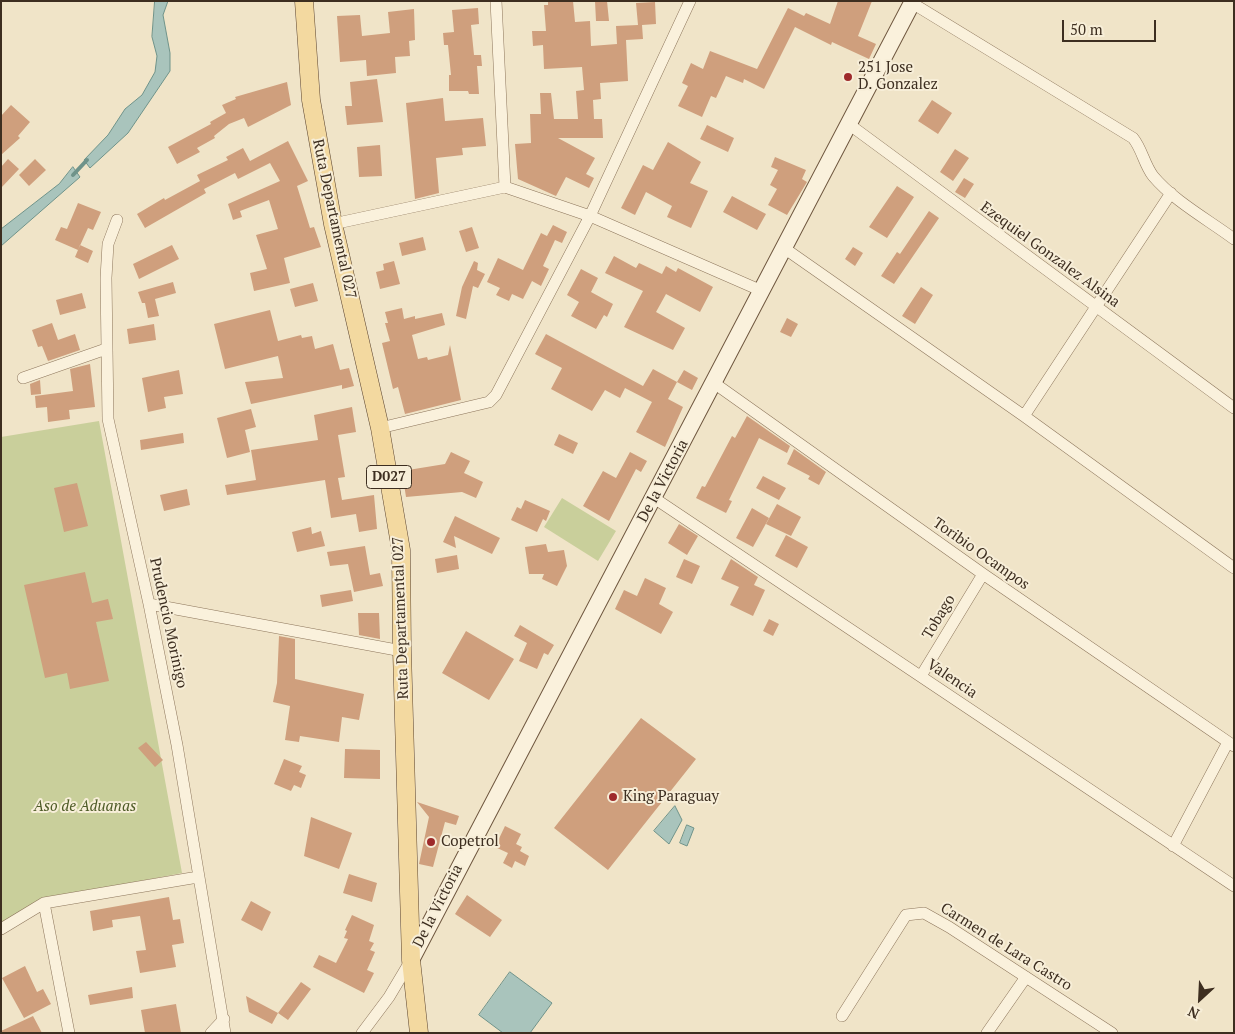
<!DOCTYPE html>
<html>
<head>
<meta charset="utf-8">
<style>
	body { margin:0 }
	#map { position:relative; width:1235px; height:1034px; overflow:hidden; background:#f0e4c8; font-family:"PT Serif",serif }
	canvas { display:block }
	.frame { position:absolute; inset:0; border:2px solid #3d2e20; pointer-events:none }
	.north { position:absolute; left:1175px; top:974px; width:50px; height:50px; -webkit-text-stroke:4px #f7eed8; paint-order:stroke; rotate:205deg; font-size:14px; font-weight:700; line-height:20px; text-align:center; color:#3d2e20 }
	.north::after { content:''; display:block; margin:auto; width:18px; height:22px; background:#3d2e20; clip-path:polygon(50% 0,100% 100%,50% 72%,0 100%) }
	.scale { position:absolute; left:1062px; top:20px; width:94px; height:22px; box-sizing:border-box; border:2px solid #3d2e20; border-top:0; padding-left:6px; font-size:15px; line-height:18px; white-space:nowrap; color:#3d2e20; -webkit-text-stroke:4px #f7eed8; paint-order:stroke }
</style>
</head>
<body>
<div id="map">
<canvas width="1235" height="1034"></canvas>
<div class="frame"></div>
<div class="north">N</div>
<div class="scale">50 m</div>
</div>
<script>
const ctx = document.querySelector('canvas').getContext('2d');
ctx.lineJoin = 'round';
function fill(path, color) { ctx.fillStyle = color; ctx.fill(path, 'evenodd'); }
function strokePath(path, color, width, dash) { ctx.strokeStyle = color; ctx.lineWidth = width; ctx.lineCap = dash ? 'butt' : 'round'; ctx.setLineDash(dash || []); ctx.stroke(path); }
function drawText(font, color, halo, rows, align = 'center') {
  ctx.font = font + ' "PT Serif",serif'; ctx.lineWidth = 4; ctx.setLineDash([]); ctx.textBaseline = 'middle'; ctx.strokeStyle = halo; ctx.fillStyle = color; for (const [text, x, y, turn = 0] of rows) {
    ctx.save(); ctx.translate(x, y); ctx.rotate((+turn || 0) * Math.PI / 180); ctx.textAlign = isNaN(turn) ? turn : align; if (halo) ctx.strokeText(text, 0, 0); ctx.fillText(text, 0, 0); ctx.restore();
  }
}
fill(new Path2D(`
	M99,421L182,873L37,901L1,923V437Z
	M562,498L616,531L598,561L544,527Z`), '#c9cf9b');
const water = new Path2D(`
	M155,1H168L163,15L170,53V71L128,133L90,168L84,160L108,135L125,109L142,95L155,72L157,56L152,37Z
	M73,167L80,177L1,246V229L59,184Z
	M675,806L682,820L669,844L654,831Z
	M687,825L694,828L687,846L680,843Z
	M510,972L552,1003L530,1033H503L479,1015Z`);
fill(water, '#a9c4bc');
strokePath(water, '#6f938a', 1);
strokePath(new Path2D(`
	M73,175L87,160`), '#6f938a', 4);
fill(new Path2D(`
	M548,1H573L575,22L590,21L591,46L617,44L616,26L638,25L636,3L655,2L656,24L642,25L643,39L626,40L628,81L600,83L601,99L593,100L594,119H602L603,138H558L595,158L586,174L594,178L589,188L566,177L556,196L518,179L515,144L531,143L530,114H541L540,93H551L554,119H578L576,91L584,90L582,67L544,69L543,45L533,46L532,31H546L544,5H548Z
	M595,1H607L609,21H596Z
	M838,1H872L858,36L876,44L869,59L832,42L831,45L795,27L764,89L744,79L743,83L726,76L716,98L711,96L702,117L678,106L688,86L682,83L691,63L703,69L710,51L757,69L788,8L804,16L806,13L830,24Z
	M478,8L479,24L471,25L474,55H481L482,66H477L479,94H469L468,91H449V75H451L448,45H444L443,33L454,32L452,10Z
	M414,9L415,40L409,41L410,56L395,57L396,73L367,76L366,60L340,62L337,16L360,15L362,36L390,33L388,12Z
	M377,79L383,122L347,125L345,106H352L350,82Z
	M287,82L291,105L248,127L244,118L229,124L214,136L215,138L197,148L200,152L177,164L168,147L211,124L210,122L226,113L222,105L236,99L235,97Z
	M443,98L445,121L483,118L486,146L462,148L463,155L436,158L439,193L415,199L406,103Z
	M932,100L952,113L938,134L918,121Z
	M11,105L30,122L18,136L20,138L1,155V116Z
	M707,125L734,138L728,152L700,139Z
	M288,141L308,181L297,186L310,228L314,227L321,247L284,258L290,283L254,291L250,273L267,269L256,235L278,229L269,200L240,211L242,217L233,220L228,204L280,181L270,163L238,179L235,173L204,189L197,175L228,160L226,157L243,148L250,161Z
	M668,142L701,162L690,183L708,191L691,228L667,217L672,206L646,192L635,215L621,208L643,165L653,170Z
	M380,145L382,176L359,177L357,147Z
	M955,149L969,158L953,181L940,172Z
	M775,157L806,170L802,179L807,182L787,215L768,205L777,189L770,185L778,170L771,167Z
	M8,159L19,169L1,188V167Z
	M35,159L46,170L29,186L19,175Z
	M964,178L974,184L965,198L955,192Z
	M200,181L206,193L145,228L137,214L164,198L165,200Z
	M897,186L914,197L887,238L869,227Z
	M732,196L766,214L757,230L723,212Z
	M78,203L101,212L93,230L88,228L78,250L80,245L93,251L88,263L75,257L78,250L55,240L61,227L67,229Z
	M929,211L939,218L894,284L881,276L897,252L900,254Z
	M553,225L567,232L562,243L555,240L543,266L549,269L541,286L532,281L523,299L512,294L509,301L496,295L500,288L487,282L498,258L523,270L541,233L547,236Z
	M472,227L479,248L466,252L459,231Z
	M423,237L426,250L402,256L399,243Z
	M172,245L179,259L139,279L133,264Z
	M853,247L863,253L855,266L845,259Z
	M614,256L636,268L639,263L662,274L666,266L676,272L678,268L713,287L700,312L666,294L656,312L685,328L673,350L624,327L643,291L605,273Z
	M394,261L400,284L380,289L376,272L384,270L383,264Z
	M474,261L478,263L477,270L485,274L478,288L473,286L466,319L456,316L462,287Z
	M581,269L598,278L591,292L613,304L607,317L604,315L596,329L571,316L579,302L567,295Z
	M173,282L176,293L155,299L159,316L148,318L145,303H142L138,292Z
	M313,283L318,301L295,307L290,289Z
	M921,287L933,295L915,324L902,316Z
	M82,293L86,308L60,315L56,300Z
	M402,308L404,319L415,316V319L442,313L445,325L412,335L418,359L427,357L428,360L448,355L450,345L461,400L405,414L398,387L393,389L382,343L390,341L385,323H388L385,312Z
	M270,310L278,341L301,335L302,338L312,336L315,349L333,344L340,370L349,368L354,386L342,389V385L251,404L245,382L283,378L278,356L225,369L214,324Z
	M787,318L798,324L791,337L780,332Z
	M52,323L58,340L75,334L80,350L48,361L42,346L38,347L32,330Z
	M154,324L156,340L129,344L127,329Z
	M546,334L643,386L653,369L677,382L668,399L683,407L665,447L636,432L652,402L625,388L620,398L605,390L592,411L551,389L562,368L535,354Z
	M90,364L95,407L69,410L70,419L48,422L47,407L36,408L35,396L73,391L70,369Z
	M179,370L183,394L164,397L166,408L148,412L142,378Z
	M684,370L698,378L692,390L677,382Z
	M40,380L41,394L31,395L30,384Z
	M352,407L356,432L338,435L345,477L338,478L342,500L374,495L377,529L359,532L356,514L331,518L325,480L227,495L225,485L256,480L251,450L318,440L314,415Z
	M251,409L256,427L245,430L250,452L227,458L217,418Z
	M747,416L790,446L787,453L759,438L729,500L732,501L726,513L696,498L702,486L705,487L732,436L735,438Z
	M183,433L184,443L141,450L140,440Z
	M559,434L578,443L573,454L554,445Z
	M794,449L826,472L819,485L808,479L810,476L787,464Z
	M451,452L470,461L464,473L483,482L476,498L462,492L406,497L402,471L445,464Z
	M630,452L647,461L641,472L636,469L609,521L583,506L603,471L616,478Z
	M763,476L786,488L779,500L756,488Z
	M77,483L88,526L64,532L54,488Z
	M187,489L190,505L164,511L160,495Z
	M525,500L550,511L546,521L543,519L537,532L511,520L517,507L521,509Z
	M777,504L801,517L791,536L766,524Z
	M752,508L769,518L753,547L736,538Z
	M455,516L500,538L492,554L454,536L456,548L443,542Z
	M679,524L698,536L687,555L668,543Z
	M311,527L312,534L321,531L325,546L297,552L292,532Z
	M786,535L808,547L797,568L775,556Z
	M546,544L548,552L564,550L567,566L557,586L542,579L544,574H529L525,547Z
	M365,546L370,575L380,573L383,586L354,592L348,564L330,566L327,552Z
	M457,555L459,569L437,573L435,559Z
	M684,559L700,566L692,584L676,577Z
	M731,559L758,577L754,585L765,590L753,616L730,605L739,587L721,579Z
	M85,572L92,603L108,599L113,619L96,622L109,681L70,689L67,673L45,678L24,585Z
	M645,578L666,588L659,604L673,612L661,634L615,609L624,590L637,596Z
	M351,590L353,601L322,607L320,595Z
	M358,613H379L380,639L359,635Z
	M769,619L779,624L773,636L763,631Z
	M520,625L554,645L548,655L544,653L537,669L519,661L527,643L514,636Z
	M466,631L514,659L489,700L442,673Z
	M279,636L295,639V679L364,694L359,720L342,717L339,742L300,736L299,742L285,740L290,706L273,702L277,683Z
	M641,718L696,759L608,870L554,828Z
	M146,742L163,760L155,767L138,748Z
	M345,749L380,750V779L344,778Z
	M284,759L302,766L299,772L306,775L301,788L294,785L291,791L274,784Z
	M417,802L459,816L456,825L445,822L433,867L419,864L429,817Z
	M311,817L352,833L339,869L304,856Z
	M505,826L521,834L516,844L522,847L520,851L529,856L525,866L515,861L512,868L503,863L508,853L495,847Z
	M349,874L377,883L372,902L343,893Z
	M467,895L502,920L490,937L455,914Z
	M169,897L173,920L180,919L184,943L172,945L176,967L140,973L136,951L146,950L140,916L112,920L113,927L93,931L90,911Z
	M251,901L271,912L262,931L241,920Z
	M352,915L374,925L369,941L374,943L370,950L375,952L367,970L374,973L364,993L313,967L319,955L336,963L348,939L344,938L347,931L345,930Z
	M25,966L37,992L43,989L51,1004L24,1018L2,978Z
	M301,982L311,989L288,1020L278,1013Z
	M132,987L133,998L90,1005L88,995Z
	M246,996L278,1013L272,1024L249,1012Z
	M176,1004L181,1033H145L141,1010Z
	M33,1016L42,1033H1V1031Z`), '#cf9f7d');
const street = new Path2D(`
	M496,1L505,187
	M912,3L1133,138C1142,149 1144,164 1153,176C1174,201 1207,219 1234,239
	M850,125L1234,408
	M117,220L108,244L106,278L108,419L149,604L177,745L225,1033
	M333,224L505,187L590,216L762,291
	M784,248L1024,416L1234,568
	M23,378L106,349
	M714,383L983,574L1234,746
	M1024,416L1171,193
	M380,428L489,402L496,395L590,216L690,1
	M654,498L1234,886
	M149,604L402,651
	M921,676L983,574
	M1173,846L1228,742
	M44,903L69,1033
	M1,929L44,903L198,877
	M842,1016L906,915L924,913L949,927L1112,1033
	M211,1033L224,1019
	M362,1033L389,997L411,960
	M987,1033L1026,977`);
const secondary = new Path2D(`
	M411,960L913,1`);
const primary = new Path2D(`
	M304,1L311,100L333,224L380,428L401,550L402,651L411,960L419,1033`);
strokePath(street, '#8d765c', 12);
strokePath(secondary, '#6f573f', 18);
strokePath(primary, '#5b4430', 19);
strokePath(street, '#faf1dc', 11);
strokePath(secondary, '#faf1dc', 16);
strokePath(primary, '#f3d9a0', 18);
for (const [x, y, r, color] of [
	[848,77,5,"#9e2a2b"],
	[613,797,5,"#9e2a2b"],
	[431,842,5,"#9e2a2b"]
]) { const dot = new Path2D(); dot.arc(x, y, r, 0, 2 * Math.PI); ctx.fillStyle = color; ctx.fill(dot); strokePath(dot, '#f7eed8', 2); }
for (const [x, y, w] of [
	[389,477,45]
]) { const box = new Path2D(); box.roundRect(x - w / 2, y - 11.5, w, 23, 4); ctx.fillStyle = '#f7eed8'; ctx.fill(box); strokePath(box, '#3d2e20', 1); }
drawText('bold 14px', '#3d2e20', null, [
	["D027",389,477]
]);
drawText('15px', '#3d2e20', '#f7eed8', [
	["251 Jose",858,68],
	["D. Gonzalez",858,85],
	["King Paraguay",623,797],
	["Copetrol",441,842]
], 'left');
drawText('15px', '#3d2e20', '#f7eed8', [
	["Ruta Departamental 027",334,219,78],
	["Ezequiel Gonzalez Alsina",1050,255,36],
	["De la Victoria",663,481,-62],
	["Toribio Ocampos",981,554,35],
	["Tobago",939,617,-59],
	["Ruta Departamental 027",401,618,-92],
	["Prudencio Morinigo",168,623,78],
	["Valencia",952,679,34],
	["De la Victoria",438,906,-63],
	["Carmen de Lara Castro",1006,947,32]
]);
drawText('italic 15px', '#4d5a26', '#f7eed8', [
	["Aso de Aduanas",85,807]
]);
</script>
</body>
</html>
